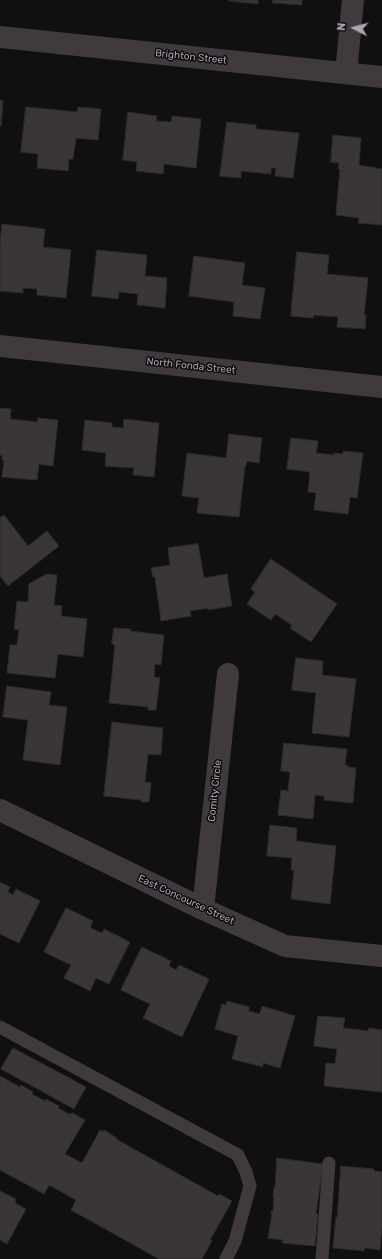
<!DOCTYPE html>
<html>
<head>
<meta charset="utf-8">
<style>
	body { margin:0 }
	#map { position:relative; width:382px; height:1259px; overflow:hidden; background:#111011; font-family:Rubik,sans-serif }
	canvas { display:block }
	.north { position:absolute; left:334px; top:8px; width:40px; height:40px; -webkit-text-stroke:3px #0c0b0c; paint-order:stroke; rotate:276deg; font-size:11px; font-weight:700; line-height:16px; text-align:center; color:#b1a2b0 }
	.north::after { content:''; display:block; margin:auto; width:14px; height:18px; background:#b1a2b0; clip-path:polygon(50% 0,100% 100%,50% 72%,0 100%) }
</style>
</head>
<body>
<div id="map">
<canvas width="382" height="1259"></canvas>
<div class="north">N</div>
</div>
<script>
const ctx = document.querySelector('canvas').getContext('2d');
ctx.lineJoin = 'round';
function fill(path, color) { ctx.fillStyle = color; ctx.fill(path, 'evenodd'); }
function strokePath(path, color, width, dash) { ctx.strokeStyle = color; ctx.lineWidth = width; ctx.lineCap = dash ? 'butt' : 'round'; ctx.setLineDash(dash || []); ctx.stroke(path); }
function drawText(font, color, halo, rows, align = 'center') {
  ctx.font = font + ' Rubik,sans-serif'; ctx.lineWidth = 3; ctx.setLineDash([]); ctx.textBaseline = 'middle'; ctx.strokeStyle = halo; ctx.fillStyle = color; for (const [text, x, y, turn = 0] of rows) {
    ctx.save(); ctx.translate(x, y); ctx.rotate((+turn || 0) * Math.PI / 180); ctx.textAlign = isNaN(turn) ? turn : align; if (halo) ctx.strokeText(text, 0, 0); ctx.fillText(text, 0, 0); ctx.restore();
  }
}
const building = new Path2D(`
	M229,0H258V4L229,1Z
	M273,0H302V5L273,3Z
	M0,100L3,101L1,126H0Z
	M26,107L77,112L78,107L101,109L98,140L76,138L73,159H69L68,171L37,168L38,154L21,152Z
	M128,112L157,116L156,121L171,122L172,116L201,119L196,168L164,164L163,174L136,171L137,162L123,160Z
	M227,122L256,125V129L299,133L293,178L275,176L276,168H271V174L241,171V178L220,176Z
	M333,135L361,138L359,165L382,169V225L358,223L359,218L336,215L340,169H338L339,163L331,162Z
	M2,224L45,229L43,247L71,250L66,298L37,295V289L23,288V293L0,291V244Z
	M97,250L147,255L145,276L167,278L165,308L137,305L138,294L119,292L118,299L92,296Z
	M297,252L329,255L327,274L368,278L364,315H366L365,329L337,327L338,317L314,315L313,318L291,316Z
	M194,256L245,263L242,285L265,288L260,319L233,316L234,302L189,296Z
	M0,408L11,409L10,419L37,422L38,418L58,420L53,466L39,464L37,480L2,477L4,460H2V455H0Z
	M124,419L159,423L154,477L133,475L134,468L105,466L106,453L82,450L85,420L112,423V427L123,428Z
	M229,434L262,438L259,463L247,461L246,466H245L239,517L197,513L199,498L182,496L187,453L226,458Z
	M291,438L318,441L316,453L334,455V453L343,454V451L363,453L357,498L350,497L348,514L314,510L316,493L308,492L310,472L287,469Z
	M4,515L28,546L47,531L59,546L8,586L0,576V518Z
	M198,544L204,578L227,574L232,606L208,610V608L190,611L191,616L161,621L155,577H153L151,568L170,565L168,548Z
	M271,559L337,604L311,642L290,628L292,625L275,614L271,620L247,604L255,592L251,589Z
	M47,574L57,575L54,605L62,606L61,616L87,619L83,657L58,654L55,678L7,673L10,645H17L19,630L14,629L17,601L28,602L29,584Z
	M114,628L131,629L130,631L164,635L161,665L155,664L154,677L160,678L156,710H148V707L109,703L115,645L112,644Z
	M296,658L323,661L322,675L356,679L349,737L312,733L316,693L292,690Z
	M7,686L51,692L49,705L67,707L60,765L23,760L28,720L3,717Z
	M112,722L163,728L161,755L148,754L145,782L151,783L149,802H141V800L104,796Z
	M284,743L347,749L345,765H348V767L356,768L353,803L324,800V796L315,795L313,819L278,815L281,790L288,791L290,772L281,771Z
	M270,825L297,828L296,841L336,846L330,904L291,899L294,870H291L292,858L267,856Z
	M0,882L10,887L8,892L13,895L16,889L40,901L19,943L0,934Z
	M66,908L93,921L90,928L102,933L104,929L130,942L109,984L96,978L90,991L64,978L71,965L44,952Z
	M142,947L171,961L169,966L176,970L179,965L209,979L182,1037L143,1018L150,1004L121,990Z
	M227,1001L249,1007V1011L260,1014L262,1006L295,1016L280,1068L263,1063V1067L232,1059L238,1036L215,1029L222,1004L226,1005Z
	M318,1016L345,1018L343,1028L368,1031L369,1028L382,1030V1092L324,1086L326,1063L335,1064L337,1049L314,1046Z
	M13,1048L86,1087L74,1109L1,1069Z
	M0,1076L20,1087L21,1085L33,1092L32,1094L45,1101L46,1099L59,1106L58,1108L69,1114L73,1113L85,1120L65,1154L82,1163L100,1130L103,1132L104,1130L117,1138L116,1139L218,1196L219,1194L232,1201L210,1240L212,1241L202,1259H159L71,1210L76,1200L49,1185L44,1194L0,1170Z
	M277,1158L323,1164L316,1214H318L315,1246L282,1243L283,1240L268,1238L272,1214H271V1211H273L274,1197H273L274,1187H275Z
	M341,1166L374,1169V1171L382,1172V1225L380,1250L365,1248L364,1251L333,1248L336,1217H337Z
	M0,1191L16,1199L15,1203L26,1209L7,1244L0,1240Z`);
fill(building, '#393538');
strokePath(building, '#2d2a2c', 1);
strokePath(new Path2D(`
	M0,1027L238,1155L246,1172L250,1186L235,1241L226,1259
	M322,1259L329,1163`), '#403a3f', 13);
strokePath(new Path2D(`
	M0,37L382,77
	M346,73L353,0
	M0,346L382,387
	M0,810L203,909L285,946L382,956
	M203,909L228,674`), '#403a3f', 22);
drawText('10px', '#b1a2b0', '#0c0b0c', [
	["Brighton Street",191,57,6],
	["North Fonda Street",191,366,6],
	["Comity Circle",215,791,-84],
	["East Concourse Street",186,900,25]
]);
</script>
</body>
</html>
